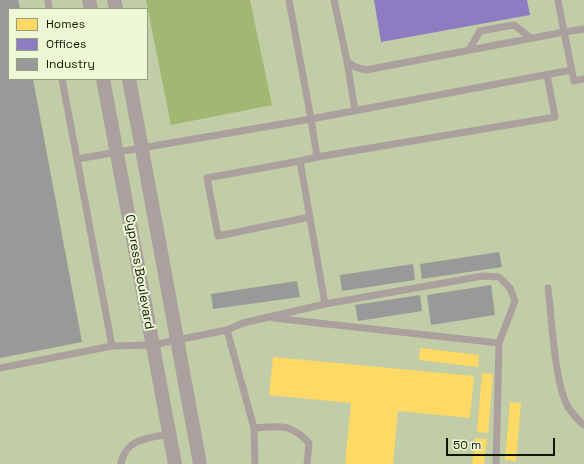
<!DOCTYPE html>
<html>
<head>
<meta charset="utf-8">
<style>
	body { margin:0 }
	#map { position:relative; width:584px; height:464px; overflow:hidden; background:#c0cda6; font-family:"Space Grotesk",sans-serif }
	canvas { display:block }
	.legend { position:absolute; left:8px; top:8px; width:140px; height:72px; box-sizing:border-box; background:#ecf8d5; border:1px solid #949e80; margin:0; padding:5px 7px; list-style:none; font-size:12px; color:#101700 }
	.legend li { display:flex; align-items:center; gap:8px; height:20px }
	.legend b { width:20px; border:1px solid #949e80 }
	.scale { position:absolute; left:446px; top:438px; width:109px; height:18px; box-sizing:border-box; border:2px solid #101700; border-top:0; padding-left:5px; font-size:12px; line-height:14px; white-space:nowrap; color:#101700; -webkit-text-stroke:3px #ecf8d5; paint-order:stroke }
</style>
</head>
<body>
<div id="map">
<canvas width="584" height="464"></canvas>
<ul class="legend">
<li><b style="height:11px;background:#ffd966"></b>Homes</li>
<li><b style="height:11px;background:#8e7cc3"></b>Offices</li>
<li><b style="height:11px;background:#999"></b>Industry</li>
</ul>
<div class="scale">50 m</div>
</div>
<script>
const ctx = document.querySelector('canvas').getContext('2d');
ctx.lineJoin = 'round';
function fill(path, color) { ctx.fillStyle = color; ctx.fill(path, 'evenodd'); }
function strokePath(path, color, width, dash) { ctx.strokeStyle = color; ctx.lineWidth = width; ctx.lineCap = dash ? 'butt' : 'round'; ctx.setLineDash(dash || []); ctx.stroke(path); }
function drawText(font, color, halo, rows, align = 'center') {
  ctx.font = font + ' "Space Grotesk",sans-serif'; ctx.lineWidth = 4; ctx.setLineDash([]); ctx.textBaseline = 'middle'; ctx.strokeStyle = halo; ctx.fillStyle = color; for (const [text, x, y, turn = 0] of rows) {
    ctx.save(); ctx.translate(x, y); ctx.rotate((+turn || 0) * Math.PI / 180); ctx.textAlign = isNaN(turn) ? turn : align; if (halo) ctx.strokeText(text, 0, 0); ctx.fillText(text, 0, 0); ctx.restore();
  }
}
fill(new Path2D(`
	M146,0H250L272,105L171,125Z`), '#a2b771');
fill(new Path2D(`
	M420,348L479,355L478,367L419,360Z
	M273,357L474,376L470,418L398,411L393,464H345L351,403L269,395Z
	M482,373L493,374L488,433L477,432Z
	M510,402L521,403L516,461L505,460Z
	M475,438L487,439L484,464H472Z`), '#ffd966');
fill(new Path2D(`
	M374,0H527L530,15L381,42Z`), '#8e7cc3');
fill(new Path2D(`
	M0,0H18L20,9H9V79H33L82,342L0,358Z
	M499,252L502,267L422,279L420,264Z
	M413,264L415,280L342,291L340,275Z
	M297,281L300,297L213,309L211,294Z
	M491,285L495,315L431,325L427,295Z
	M420,295L422,311L358,321L355,305Z`), '#999');
strokePath(new Path2D(`
	M48,0L49,9
	M334,0L347,61L355,67L366,70L564,32L558,0
	M584,29L564,32L574,81L584,79
	M469,50L480,31L514,25L531,38
	M347,61L355,111
	M547,75L555,117L317,157L311,119L571,70
	M77,159L311,119L289,0
	M300,161L317,157
	M310,217L218,236L207,178L300,161L325,304
	M548,288C552,319 554,381 568,407C572,413 578,420 584,425
	M273,318L499,343
	M227,330L243,323L325,304L483,276L499,277L510,288L515,301L499,343L496,464
	M112,346L152,345L227,330L254,428L255,464
	M0,368L112,346L62,79
	M254,428C280,426 290,423 309,443L307,464
	M121,464C125,439 148,438 169,434`), '#aba09d', 7);
strokePath(new Path2D(`
	M89,0L91,9
	M114,0L116,9
	M103,79L175,464
	M129,79L200,464`), '#aba09d', 14);
drawText('13px', '#101700', '#ecf8d5', [
	["Cypress Boulevard",139,272,80]
]);
</script>
</body>
</html>
